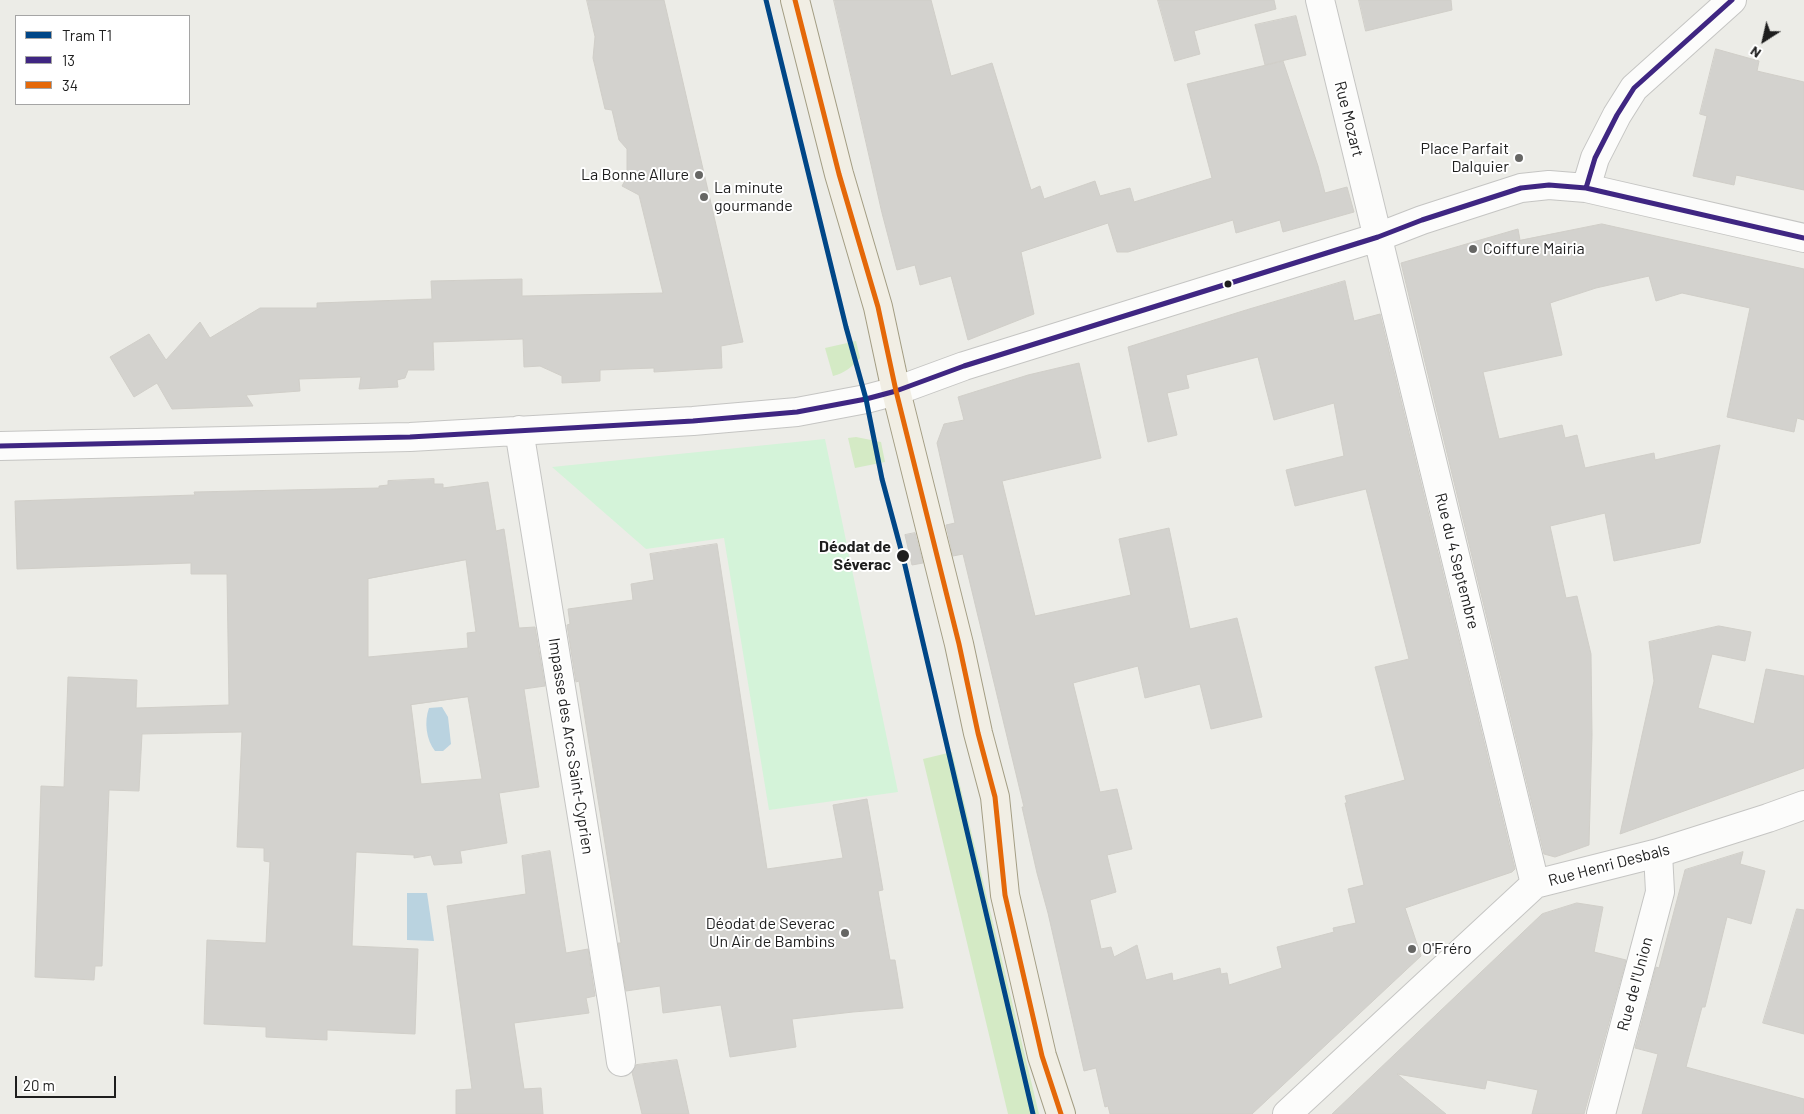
<!DOCTYPE html>
<html>
<head>
<meta charset="utf-8">
<style>
	body { margin:0 }
	#map { position:relative; width:1804px; height:1114px; overflow:hidden; background:#ecece7; font-family:Barlow,sans-serif }
	canvas { display:block }
	.legend { position:absolute; left:15px; top:15px; width:175px; height:90px; box-sizing:border-box; background:#fff; border:1px solid #a5a5a5; margin:0; padding:6px 9px; list-style:none; font-size:15px; color:#1e1e1e }
	.legend li { display:flex; align-items:center; gap:10px; height:25px }
	.legend b { width:25px; border:1px solid #a5a5a5 }
	.north { position:absolute; left:1739px; top:15px; width:50px; height:50px; -webkit-text-stroke:4px #fff; paint-order:stroke; rotate:215deg; font-size:14px; font-weight:700; line-height:20px; text-align:center; color:#1e1e1e }
	.north::after { content:''; display:block; margin:auto; width:18px; height:22px; background:#1e1e1e; clip-path:polygon(50% 0,100% 100%,50% 72%,0 100%) }
	.scale { position:absolute; left:15px; top:1076px; width:101px; height:22px; box-sizing:border-box; border:2px solid #1e1e1e; border-top:0; padding-left:6px; font-size:15px; line-height:18px; white-space:nowrap; color:#1e1e1e; -webkit-text-stroke:4px #fff; paint-order:stroke }
</style>
</head>
<body>
<div id="map">
<canvas width="1804" height="1114"></canvas>
<ul class="legend">
<li><b style="height:6px;background:#004687"></b>Tram T1</li>
<li><b style="height:6px;background:#3f2682"></b>13</li>
<li><b style="height:6px;background:#e46809"></b>34</li>
</ul>
<div class="north">N</div>
<div class="scale">20 m</div>
</div>
<script>
const ctx = document.querySelector('canvas').getContext('2d');
ctx.lineJoin = 'round';
function fill(path, color) { ctx.fillStyle = color; ctx.fill(path, 'evenodd'); }
function strokePath(path, color, width, dash) { ctx.strokeStyle = color; ctx.lineWidth = width; ctx.lineCap = dash ? 'butt' : 'round'; ctx.setLineDash(dash || []); ctx.stroke(path); }
function drawText(font, color, halo, rows, align = 'center') {
  ctx.font = font + ' Barlow,sans-serif'; ctx.lineWidth = 4; ctx.setLineDash([]); ctx.textBaseline = 'middle'; ctx.strokeStyle = halo; ctx.fillStyle = color; for (const [text, x, y, turn = 0] of rows) {
    ctx.save(); ctx.translate(x, y); ctx.rotate((+turn || 0) * Math.PI / 180); ctx.textAlign = isNaN(turn) ? turn : align; if (halo) ctx.strokeText(text, 0, 0); ctx.fillText(text, 0, 0); ctx.restore();
  }
}
fill(new Path2D(`
	M856,341L860,358C852,367 845,373 833,376L825,348Z
	M856,437L881,442L885,462L855,468L848,438Z
	M952,752L1039,1114H1008L923,759Z`), '#d4eac5');
fill(new Path2D(`
	M825,439L898,792L769,810L724,538L646,549L552,467Z`), '#d4f3d9');
fill(new Path2D(`
	M442,707L448,717L451,744L443,751H435C426,740 424,721 429,708Z
	M407,893H427L434,941L407,940Z`), '#bad3e0');
const building = new Path2D(`
	M587,0H664L743,342L721,346L722,368L654,372V368L600,370V381L562,383V376L540,366L524,367L523,339L433,342L434,370H408L405,378L397,380L398,387L359,389L361,377L299,379L300,391L246,395L253,406L172,409L157,383L134,397L110,357L149,334L166,360L200,322L210,338L260,308H317V303L432,299L431,281L522,279V296L663,293L639,195L622,186L627,177V149L619,140L612,110L605,109L593,58L595,37Z
	M834,0H931L951,76L992,63L1031,190L1040,186L1044,199L1095,181L1100,196L1130,188L1134,202L1212,178L1187,84L1283,61L1318,166L1325,193L1347,187L1354,212L1283,232L1280,220L1236,233L1233,220L1128,252H1117L1108,223L1021,252L1034,314L968,340L951,276L920,285L915,265L897,270L882,213Z
	M1158,0H1274L1276,9L1194,31L1200,54L1175,61Z
	M1359,0H1451L1452,10L1366,31Z
	M1296,16L1306,55L1265,65L1255,25Z
	M1716,49L1759,61L1757,71L1804,82V190L1736,175L1734,185L1693,176L1707,116L1700,114Z
	M1602,224L1804,269V420L1797,418L1794,432L1727,417L1750,308L1682,293L1656,301L1649,276L1596,288L1550,303L1562,355L1483,372L1499,439L1562,425L1565,438L1577,435L1585,468L1654,453L1655,460L1720,445L1700,543L1614,561L1605,513L1550,526L1566,598L1577,596L1591,654L1592,735L1589,845L1555,857L1544,854L1401,263L1518,229L1520,240Z
	M1345,281L1354,321L1380,314L1515,869L1512,872L1405,908L1421,956L1252,1114H1110L1108,1106L1105,1107L1096,1068L1084,1071L1048,913L1037,873L1022,807H1024L963,554L953,556L946,525L955,523L937,443L944,424L964,420L958,397L1028,375L1079,363L1101,458L1002,481L1035,616L1131,595L1119,539L1169,528L1190,629L1237,618L1262,717L1211,729L1200,684L1145,698L1138,666L1073,683L1100,792L1117,789L1132,849L1107,855L1116,892L1090,900L1101,949L1111,947L1114,957L1137,945L1146,980L1172,973L1173,981L1220,968L1221,974L1227,973L1229,985L1282,968L1277,947L1334,932L1333,928L1356,923L1348,889L1364,885L1345,803H1347L1345,796L1405,780L1375,667L1409,659L1366,489L1295,506L1286,470L1344,456L1334,403L1274,420L1258,357L1186,375L1189,388L1167,393L1177,435L1148,442L1128,347L1246,310Z
	M434,479V484H443V488L488,482L496,531L504,529L519,628L535,627L545,686L524,689L539,787L499,793L507,843L460,851L462,863L434,865L431,855L414,858V855L356,852L352,946L418,949L415,1034L327,1030V1040L266,1037V1027L204,1024L207,940L266,943L270,862L264,861V848L237,847L242,732L142,734L139,791L109,790L102,966H95L94,980L35,977L41,786L64,787L68,677L137,680L136,708L229,705L227,574H191V563L17,569L15,501L195,495L194,492L379,488V486L388,485V481ZM466,560L476,632L467,633L468,648L368,657V579ZM468,697L482,779L421,784L411,705Z
	M915,533L923,563L912,565L905,535Z
	M717,544L767,869L843,858L833,805L867,799L883,890L878,891L890,960H895L903,1008L853,1012L792,1019L796,1047L730,1057L721,1005L663,1013L660,986L626,991L618,943H621L579,681L576,682L567,625L570,624L568,609L633,600L631,584L654,580L650,554Z
	M1719,626L1751,632L1745,661L1712,654L1698,708L1754,724L1766,669L1804,676V768L1620,834L1654,681L1649,642Z
	M550,851L566,953L588,949L595,996L586,998L589,1013L514,1023L524,1089L541,1088L543,1114H456V1090L472,1089L447,906L526,894L522,856Z
	M1743,852L1740,864L1765,871L1751,924L1727,917L1705,1007H1702L1686,1067L1804,1099V1114H1642L1658,1054L1635,1048L1656,967L1659,968L1685,870Z
	M1577,903L1603,907L1594,952L1626,960L1584,1114H1532L1538,1090L1487,1080L1485,1089L1397,1074L1446,1114H1332L1542,914Z
	M1797,909L1804,910V1034L1763,1023Z
	M677,1060L689,1114H642L632,1072L636,1065Z`);
fill(building, '#d3d2ce');
strokePath(building, '#d0cec8', 1);
const minor = new Path2D(`
	M1320,0L1535,884
	M1586,188L1595,158L1617,115L1634,88L1732,0
	M519,430L613,1007L621,1062
	M0,446L410,437L693,421L797,412L866,399L896,391L964,366L1378,237L1422,220L1521,188L1549,185L1586,188L1804,238
	M1287,1114L1535,884L1658,853L1768,818L1804,805
	M1601,1114L1660,892L1658,853`);
const major = new Path2D(`
	M795,0L839,174L878,307L896,391L959,644L978,733L995,797L1005,895L1042,1056L1061,1114`);
strokePath(minor, '#c5c5c3', 30);
strokePath(major, '#a39d83', 30);
strokePath(minor, '#fcfcfb', 28);
strokePath(major, '#f1eee4', 28);
strokePath(new Path2D(`
	M1586,188L1595,158L1617,115L1634,88L1732,0
	M0,446L410,437L693,421L797,412L866,399L896,391L964,366L1378,237L1422,220L1521,188L1549,185L1586,188L1804,238`), '#3f2682', 5);
strokePath(new Path2D(`
	M795,0L839,174L878,307L896,391L959,644L978,733L995,797L1005,895L1042,1056L1061,1114`), '#e46809', 5);
strokePath(new Path2D(`
	M766,0L846,327L866,399L882,479L903,557L1033,1114`), '#004687', 5);
for (const [x, y, r, color] of [
	[1519,158,5,"#666664"],
	[699,175,5,"#666664"],
	[704,197,5,"#666664"],
	[1473,249,5,"#666664"],
	[1228,284,4.5,"#1e1e1e"],
	[903,556,7,"#1e1e1e"],
	[845,933,5,"#666664"],
	[1412,949,5,"#666664"]
]) { const dot = new Path2D(); dot.arc(x, y, r, 0, 2 * Math.PI); ctx.fillStyle = color; ctx.fill(dot); strokePath(dot, '#fff', 2); }
drawText('16px', '#1e1e1e', '#fff', [
	["Rue Mozart",1349,119,76],
	["Rue du 4 Septembre",1457,561,76],
	["Impasse des Arcs Saint-Cyprien",571,746,81],
	["Rue Henri Desbals",1609,865,-15],
	["Rue de l'Union",1635,984,-75]
]);
drawText('16px', '#1e1e1e', '#fff', [
	["Place Parfait",1509,149],
	["Dalquier",1509,167],
	["La Bonne Allure",689,175],
	["La minute",714,188,"left"],
	["gourmande",714,206,"left"],
	["Coiffure Mairia",1483,249,"left"],
	["Déodat de Severac",835,924],
	["Un Air de Bambins",835,942],
	["O'Fréro",1422,949,"left"]
], 'right');
drawText('bold 16px', '#1e1e1e', '#fff', [
	["Déodat de",891,547],
	["Séverac",891,565]
], 'right');
</script>
</body>
</html>
